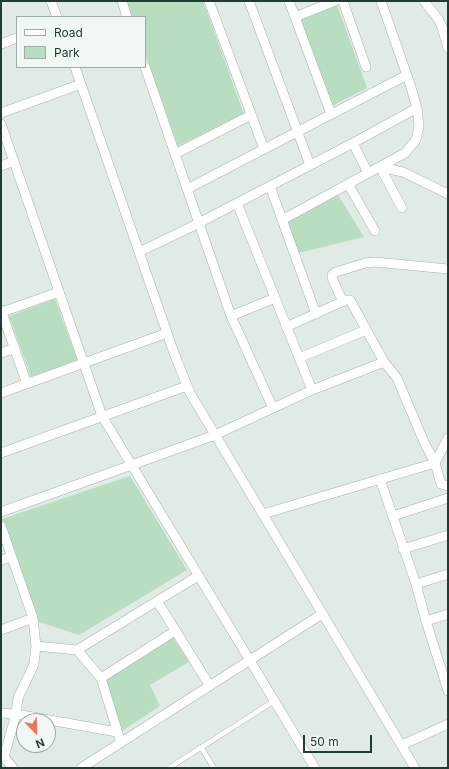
<!DOCTYPE html>
<html>
<head>
<meta charset="utf-8">
<style>
	body { margin:0 }
	#map { position:relative; width:449px; height:769px; overflow:hidden; background:#e1ebe6; font-family:Inter,sans-serif }
	canvas { display:block }
	.frame { position:absolute; inset:0; border:2px solid #213c33; pointer-events:none }
	.legend { position:absolute; left:16px; top:16px; width:130px; height:52px; box-sizing:border-box; background:#f1f8f4; border:1px solid #9eada7; margin:0; padding:5px 7px; list-style:none; font-size:12px; color:#213c33 }
	.legend li { display:flex; align-items:center; gap:8px; height:20px }
	.legend b { width:20px; border:1px solid #9eada7 }
	.north { position:absolute; left:16px; top:713px; width:40px; height:40px; box-sizing:border-box; background:#f1f8f4; border:1px solid #9eada7; border-radius:50%; rotate:158deg; font-size:11px; font-weight:700; line-height:16px; text-align:center; color:#213c33 }
	.north::after { content:''; display:block; margin:auto; width:14px; height:18px; background:#f17459; clip-path:polygon(50% 0,100% 100%,50% 72%,0 100%) }
	.scale { position:absolute; left:303px; top:735px; width:69px; height:18px; box-sizing:border-box; border:2px solid #213c33; border-top:0; padding-left:5px; font-size:12px; line-height:14px; white-space:nowrap; color:#213c33; -webkit-text-stroke:3px #f1f8f4; paint-order:stroke }
</style>
</head>
<body>
<div id="map">
<canvas width="449" height="769"></canvas>
<div class="frame"></div>
<ul class="legend">
<li><b style="height:5px;background:#fff"></b>Road</li>
<li><b style="height:11px;background:#b9ddc1"></b>Park</li>
</ul>
<div class="north">N</div>
<div class="scale">50 m</div>
</div>
<script>
const ctx = document.querySelector('canvas').getContext('2d');
ctx.lineJoin = 'round';
function fill(path, color) { ctx.fillStyle = color; ctx.fill(path, 'evenodd'); }
function strokePath(path, color, width, dash) { ctx.strokeStyle = color; ctx.lineWidth = width; ctx.lineCap = dash ? 'butt' : 'round'; ctx.setLineDash(dash || []); ctx.stroke(path); }
fill(new Path2D(`
	M126,1H203L244,114L178,146L145,54V17H132Z
	M336,2L367,88L332,106L299,18Z
	M338,195L364,237L298,253L287,222Z
	M55,299L77,360L31,377L9,316Z
	M130,476L187,570L79,635L36,621L2,519Z
	M172,636L189,662L150,685L160,706L122,731L106,678Z`), '#b9ddc1');
const service = new Path2D(`
	M201,747L214,768
	M169,768L274,701`);
const minor = new Path2D(`
	M51,1L57,17
	M122,1L127,17
	M209,1L264,149
	M249,1L310,165
	M289,1L331,114
	M343,1L366,67
	M424,1L439,20L442,27L448,48
	M295,17L335,1
	M1,44L17,38
	M75,67L174,353L190,393L415,768
	M145,67L231,316L273,408
	M1,113L81,84
	M1,124L102,416L315,768
	M353,143L368,173
	M175,154L251,115
	M1,166L14,161
	M380,167L403,172L448,194
	M380,167L402,208
	M348,184L375,231
	M270,186L316,314
	M187,189L407,75
	M237,203L312,390
	M282,220L405,153L416,140L419,126L417,108L410,84L381,1
	M139,252L189,228L353,143L417,108
	M343,302L332,278V275L336,272L365,263L375,262L448,269
	M1,310L27,384
	M2,312L59,292
	M231,316L275,298
	M286,327L346,300H350L384,362L397,378L424,442L435,463L448,438
	M1,353L15,348
	M299,358L366,330
	M1,393L167,333
	M1,453L187,386
	M380,479L416,584L426,621L448,691
	M1,512L215,435L312,390L384,362
	M263,514L435,463L441,484L448,486
	M393,516L448,498
	M1,526L33,618L36,646L34,664L18,698L16,714L4,757L13,768
	M403,549L448,535
	M1,560L11,557
	M416,584L448,574
	M157,601L210,686
	M426,621L448,614
	M1,630L33,618
	M36,646L77,650L101,678L121,743
	M77,650L198,576
	M101,678L175,631
	M1,713L16,714L117,732
	M402,745L448,724
	M81,768L322,614`);
strokePath(service, '#a4b3ad', 5.5);
strokePath(minor, '#a4b3ad', 10);
strokePath(service, '#fff', 4.5);
strokePath(minor, '#fff', 9);
</script>
</body>
</html>
